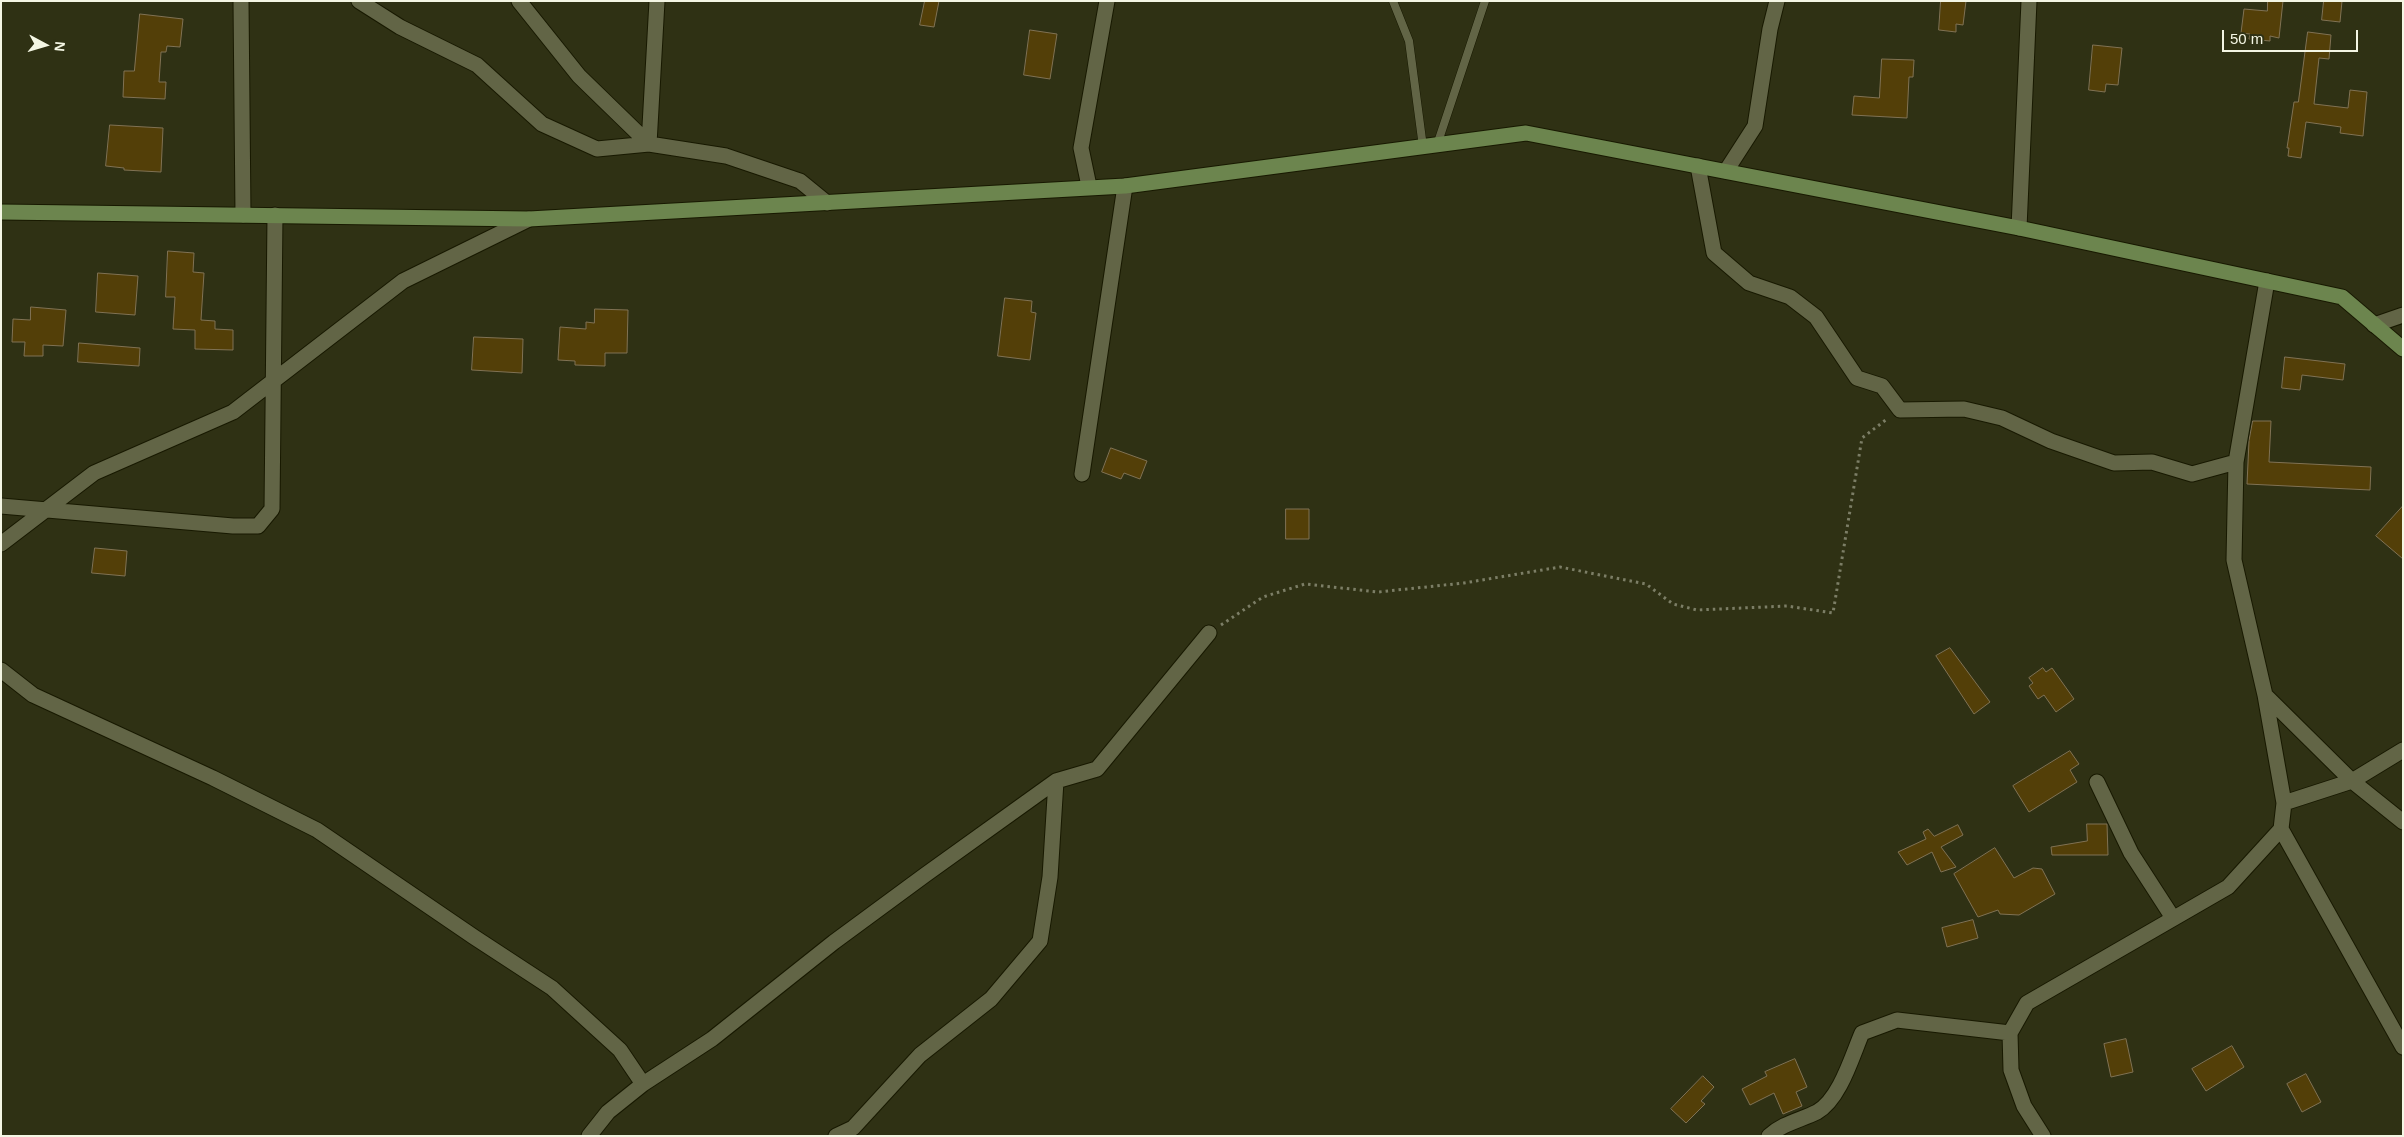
<!DOCTYPE html>
<html>
<head>
<meta charset="utf-8">
<style>
	body { margin:0 }
	#map { position:relative; width:2404px; height:1137px; overflow:hidden; background:#2f3114; font-family:Helvetica,sans-serif }
	canvas { display:block }
	.frame { position:absolute; inset:0; border:2px solid #f4f6e4; pointer-events:none }
	.north { position:absolute; left:20px; top:20px; width:50px; height:50px; -webkit-text-stroke:4px #2f3114; paint-order:stroke; rotate:96deg; font-size:14px; font-weight:700; line-height:20px; text-align:center; color:#f4f6e4 }
	.north::after { content:''; display:block; margin:auto; width:18px; height:22px; background:#f4f6e4; clip-path:polygon(50% 0,100% 100%,50% 72%,0 100%) }
	.scale { position:absolute; left:2222px; top:30px; width:136px; height:22px; box-sizing:border-box; border:2px solid #f4f6e4; border-top:0; padding-left:6px; font-size:15px; line-height:18px; white-space:nowrap; color:#f4f6e4; -webkit-text-stroke:4px #2f3114; paint-order:stroke }
</style>
</head>
<body>
<div id="map">
<canvas width="2404" height="1137"></canvas>
<div class="frame"></div>
<div class="north">N</div>
<div class="scale">50 m</div>
</div>
<script>
const ctx = document.querySelector('canvas').getContext('2d');
ctx.lineJoin = 'round';
function fill(path, color) { ctx.fillStyle = color; ctx.fill(path, 'evenodd'); }
function strokePath(path, color, width, dash) { ctx.strokeStyle = color; ctx.lineWidth = width; ctx.lineCap = dash ? 'butt' : 'round'; ctx.setLineDash(dash || []); ctx.stroke(path); }
const building = new Path2D(`
	M925,1H939L934,27L920,25Z
	M1941,1H1966L1963,25L1956,24V32L1939,30Z
	M2268,1H2283L2279,38L2270,36V41L2249,39L2250,34L2241,33L2244,9L2267,11Z
	M2324,1H2342L2340,22L2322,20Z
	M140,14L183,19L180,47L167,46L166,52H161L159,82H166L165,99L123,97L124,71H134Z
	M1030,30L1057,34L1050,79L1024,75Z
	M2308,32L2331,35L2329,59L2319,58L2314,104L2348,108L2350,90L2367,92L2363,136L2340,133L2341,127L2306,122L2301,158L2288,156L2289,148H2287L2294,102H2298Z
	M2093,45L2122,48L2118,85L2106,84L2105,92L2089,90Z
	M1882,59L1914,60L1913,77H1909L1907,118L1852,115L1854,96L1879,98Z
	M110,125L163,128L161,172L124,170V168L106,166Z
	M168,251L194,253L193,272L204,273L201,320L215,321V329L233,330V350L195,349V330L173,329L175,297H166Z
	M98,273L138,276L135,315L96,312Z
	M1005,298L1032,301L1031,312L1036,313L1030,360L998,356Z
	M31,307L66,310L63,346L43,345V356H24L25,342H12L13,319L30,320Z
	M595,309L628,310L627,353H605V366L575,365V361L558,360L560,327L586,329V322L594,323Z
	M474,337L523,339L522,373L472,370Z
	M79,343L140,348L139,366L78,362Z
	M2285,357L2345,364L2343,380L2302,375L2300,390L2282,388Z
	M2253,421H2271L2269,462L2371,467L2370,490L2247,484L2249,441Z
	M1111,448L1147,461L1140,479L1124,473L1121,479L1102,472Z
	M2403,506V559L2376,536Z
	M1286,509H1309V539H1286Z
	M95,548L127,551L125,576L92,573Z
	M1950,648L1990,702L1974,714L1936,656Z
	M2043,668L2046,672L2052,668L2074,699L2056,712L2044,695L2038,699L2029,686L2033,683L2029,678Z
	M2070,751L2079,764L2070,770L2077,782L2029,812L2013,786Z
	M2087,824H2107L2108,855H2052L2051,847L2087,841Z
	M1958,825L1963,835L1941,847L1956,867L1941,872L1932,852L1907,865L1898,852L1926,839L1923,832L1928,829L1934,836Z
	M1995,848L2014,878L2033,868L2042,869L2055,894L2019,915L2000,914L1998,910L1978,917L1954,874Z
	M1973,920L1978,938L1947,947L1942,928Z
	M2126,1039L2133,1072L2111,1077L2104,1044Z
	M2232,1046L2244,1067L2206,1091L2192,1069Z
	M1795,1059L1807,1087L1796,1092L1802,1106L1783,1114L1774,1093L1750,1105L1742,1089L1767,1076L1765,1072Z
	M2306,1074L2321,1102L2302,1112L2287,1084Z
	M1703,1076L1714,1087L1701,1101L1705,1104L1686,1123L1671,1109Z`);
fill(building, '#533f08');
strokePath(building, '#807254', 1);
const lane = new Path2D(`
	M1393,1L1409,41L1423,147
	M1437,145L1485,1`);
const street = new Path2D(`
	M241,1L243,215
	M359,1L400,27L477,65L542,124L597,149L649,144L657,1
	M519,1L579,76L649,144L726,156L800,181L827,203
	M1698,166L1714,253L1749,283L1790,297L1816,317L1857,378L1882,386L1900,410L1964,409L2002,418L2051,441L2114,463L2152,462L2192,474L2236,462
	M1726,171L1755,126L1770,29L1777,1
	M1089,186L1081,148L1107,1
	M2019,228L2029,1
	M2374,325L2403,315
	M1082,474L1125,186
	M1,506L233,526H258L272,509L275,215
	M1,544L94,473L233,412L403,281L529,219
	M1,670L33,695L213,778L317,830L474,937L552,988L620,1050L643,1084
	M2265,695L2352,781L2403,822
	M2097,782L2131,853L2173,918
	M2284,803L2352,781L2403,750
	M2281,829L2403,1047
	M589,1136L608,1112L643,1084L712,1039L834,942L925,875L1056,781L1097,769L1209,633
	M836,1136L853,1128L920,1055L991,999L1040,941L1050,877L1056,781
	M1769,1136C1783,1123 1801,1120 1817,1112C1840,1099 1852,1056 1862,1033L1897,1020L2010,1033
	M2043,1136L2024,1106L2011,1070L2010,1033L2027,1003L2228,887L2281,829L2284,803L2265,695L2234,560L2236,462L2267,281`);
const secondary = new Path2D(`
	M1,212L529,219L1125,186L1526,133L2019,228L2342,297L2403,349`);
strokePath(lane, '#181900', 9);
strokePath(street, '#181900', 17);
strokePath(secondary, '#181900', 17);
strokePath(new Path2D(`
	M1221,625L1263,597L1305,584L1378,592L1464,583L1560,567L1646,584L1673,604L1697,610L1787,606L1833,613L1862,438L1887,419`), '#7c7e66', 3, [2.5, 4]);
strokePath(lane, '#626546', 8);
strokePath(street, '#626546', 15);
strokePath(secondary, '#6c854e', 15);
</script>
</body>
</html>
